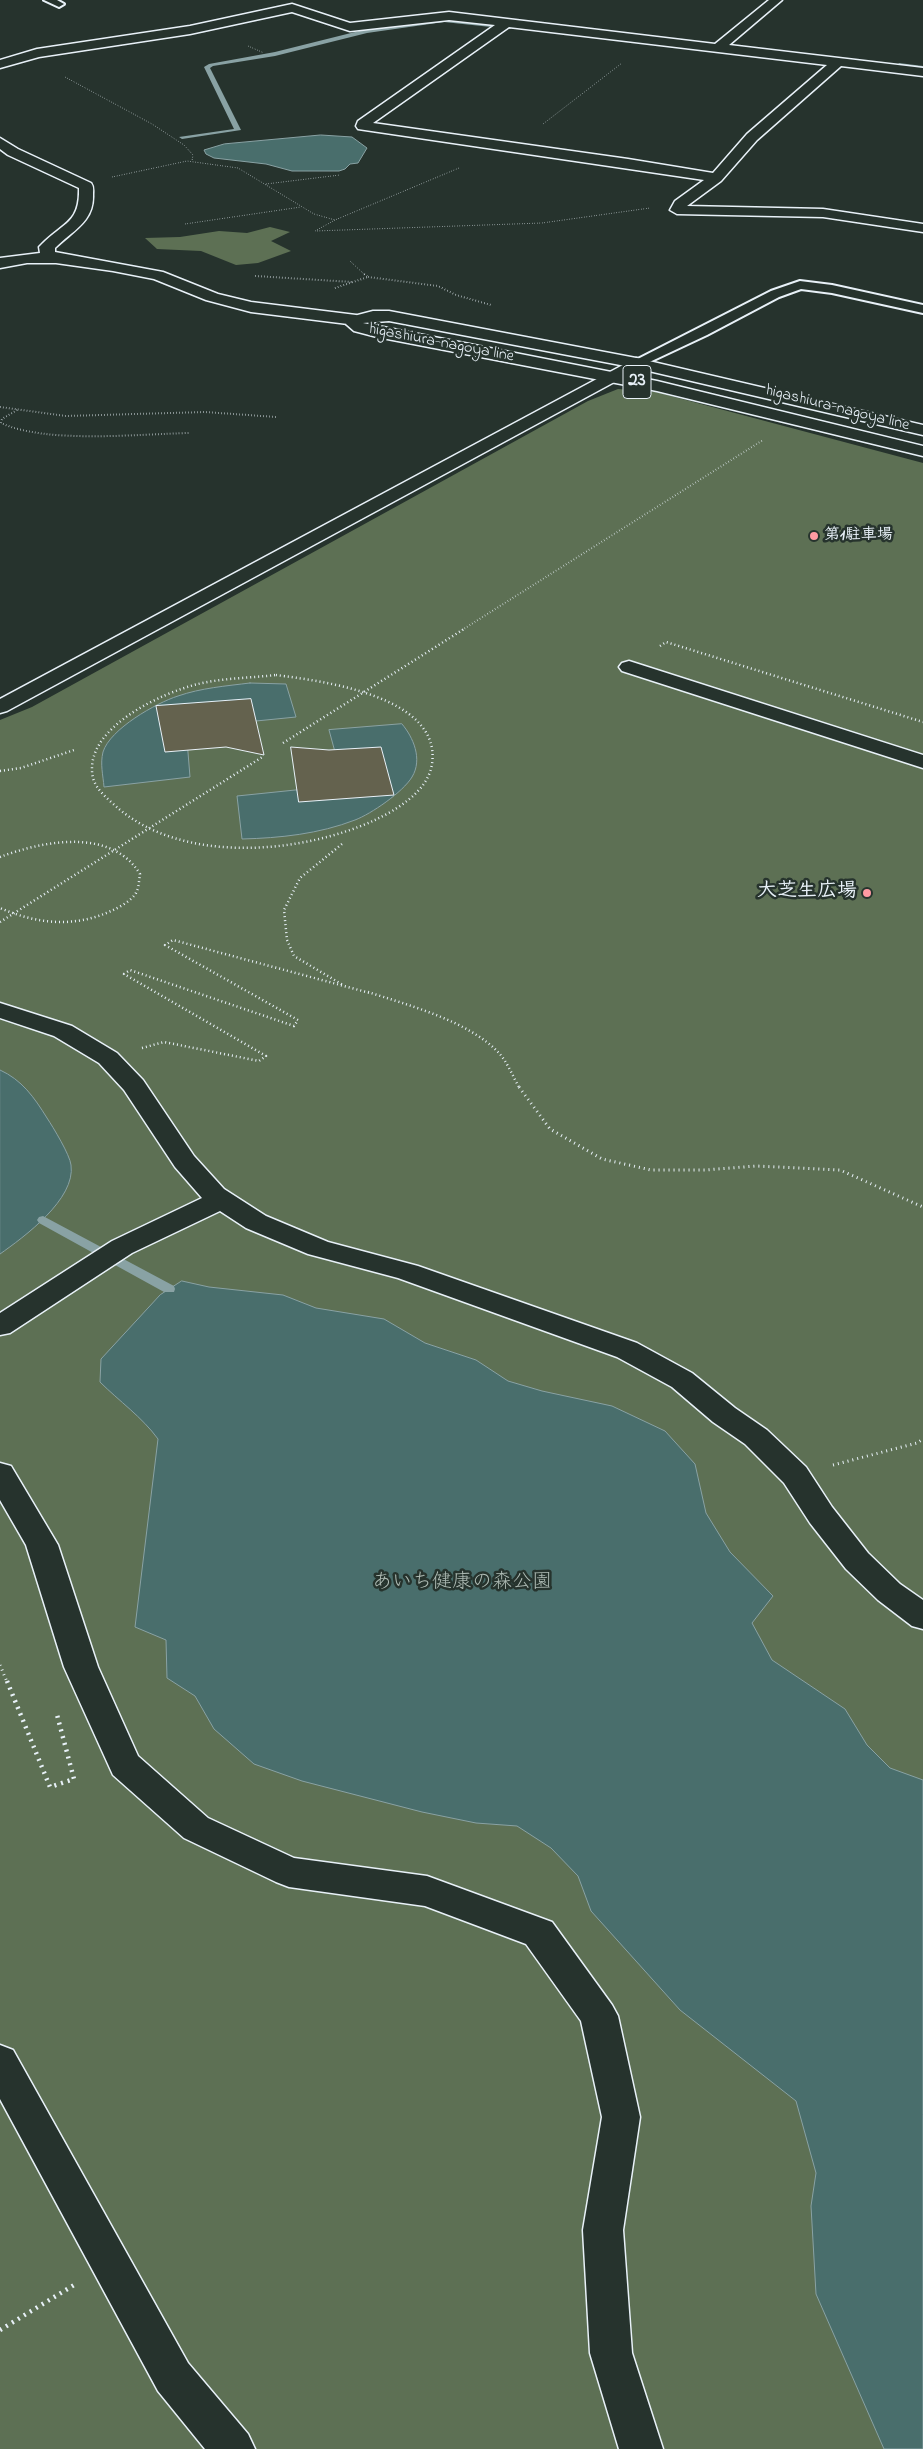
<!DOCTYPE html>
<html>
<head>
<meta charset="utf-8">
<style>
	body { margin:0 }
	canvas { display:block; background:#26332d }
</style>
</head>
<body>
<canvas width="923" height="2449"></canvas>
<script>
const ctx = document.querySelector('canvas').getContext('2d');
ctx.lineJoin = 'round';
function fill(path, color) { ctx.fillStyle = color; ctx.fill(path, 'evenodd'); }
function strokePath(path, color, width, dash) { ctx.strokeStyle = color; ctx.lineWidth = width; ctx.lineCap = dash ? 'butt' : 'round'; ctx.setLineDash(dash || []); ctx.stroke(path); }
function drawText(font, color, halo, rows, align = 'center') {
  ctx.font = font + ' "Indie Flower","Klee One",sans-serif'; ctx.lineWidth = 5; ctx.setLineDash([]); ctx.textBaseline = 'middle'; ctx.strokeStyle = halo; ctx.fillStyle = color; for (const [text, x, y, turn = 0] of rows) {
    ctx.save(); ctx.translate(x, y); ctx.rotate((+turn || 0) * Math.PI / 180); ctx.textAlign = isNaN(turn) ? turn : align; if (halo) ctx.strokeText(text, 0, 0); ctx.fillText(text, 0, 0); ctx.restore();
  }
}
fill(new Path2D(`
	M270,227L290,232L271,241L291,251L258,263L236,265L201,251L157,249L145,238L180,237L219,231L247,233Z
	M618,389L656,392L923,463V2449H0V720L32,707L588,401Z`), '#5d7054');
const water = new Path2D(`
	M321,135L352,137L367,148L358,163L350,164L345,169L339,171H292L266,164L214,158L206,154L204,150L224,144Z
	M250,683L286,684L296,717L186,728L190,777L104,787C103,775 100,764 103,752C110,729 156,703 178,696C201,688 226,686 250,683Z
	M402,724C413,737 423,759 412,777C403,792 371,814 355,820C319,834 280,838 242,839L237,796L344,785L329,730Z
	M0,1070C22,1080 34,1097 47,1118C53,1127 70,1155 71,1165C76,1199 24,1237 0,1254Z
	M182,1281L209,1287L283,1295L316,1308L384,1319L425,1343L476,1360L508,1381L542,1391L612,1406L665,1431L695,1464L706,1513L730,1552L773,1596L752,1623L772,1660L845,1709L867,1745L890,1768L923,1780V2449H884L816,2294L811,2206L816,2173L796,2101L680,2010L591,1911L578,1876L551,1848L517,1826L476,1823L422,1812L302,1781L254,1764L214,1729L195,1696L167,1678L166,1640L135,1627L158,1439C142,1417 119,1401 100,1382L101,1359L160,1295Z`);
fill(water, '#496e6c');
strokePath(water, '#89a2a4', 1);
fill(new Path2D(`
	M444,18L513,27L510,29L444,22L367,33L275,56L213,66L210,68L241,130L182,139L179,137L234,129L204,67L209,64L275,52L367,29Z
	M899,63L923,66V70L897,66Z
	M43,1216L174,1286L175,1289L174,1292H164L39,1223L37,1220L39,1217Z`), '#89a2a4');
const building = new Path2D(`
	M251,699L264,755L226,747L165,752L156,706Z
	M291,747L329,750L381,747L394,795L299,802Z`);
fill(building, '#64624e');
strokePath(building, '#e8f1f8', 1);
const lane = new Path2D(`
	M44,0H57L64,4L59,7Z
	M800,281L832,285L923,305V313L832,293L801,289L779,297L707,335L641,366H631L630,363L771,291Z`);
const street = new Path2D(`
	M769,0H782L729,45L923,68V76L841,66L757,140L721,181L687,206L823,209L923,224V232L823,217L677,214L670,210L675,201L704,180L358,129L356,126L358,121L495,25L449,20L350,31L292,12L190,34L39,57L0,68V60L37,49L190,26L292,4L350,23L449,12L715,44ZM509,27L827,65L747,134L713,173L628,159L373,123Z
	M0,138L18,149L91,183C94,187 93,190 93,195C94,222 72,231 55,248V252L163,272L218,294L251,302L356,315L364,320L356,325L251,312L206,300L154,279L113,271L56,263H27L0,268V258L40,253L39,247L42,244C64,222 80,223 79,188L8,155L0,149Z
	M629,661L923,755V768L622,671L619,667L622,663Z
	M0,1003L72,1026L117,1053L143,1080L194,1156L224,1189L266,1216L328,1242L418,1266L637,1343L692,1373L735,1408L767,1430L806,1467L832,1507L868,1553L900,1584L923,1600V1629L912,1626L878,1600L846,1569L810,1523L784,1483L745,1444L713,1422L672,1387L617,1357L398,1278L308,1254L246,1228L220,1211L132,1253L10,1333L0,1335V1313L112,1241L202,1198L175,1167L124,1090L99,1063L54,1036L0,1018Z
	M0,1463L11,1466L58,1545L98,1667L138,1756L208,1818L294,1858L427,1876L552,1922L612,2005L618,2016L640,2117L623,2230L632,2353L663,2449H619L590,2353L583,2230L602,2117L581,2021L526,1944L425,1906L289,1887L276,1882L184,1838L113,1775L64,1667L26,1545L0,1500Z
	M0,2045L13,2050L188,2363L248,2434L255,2449H205L158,2391L0,2099Z`);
const secondary = new Path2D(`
	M636,358L642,359L644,363L642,367L7,711L0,713V699Z`);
const primary = new Path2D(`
	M373,311H389L636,358L923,425V435L636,368L389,321L363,323L657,381L923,446V456L657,391L377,337L354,331L346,324L350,317Z`);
strokePath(lane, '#e8f1f8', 4);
strokePath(street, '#e8f1f8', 3);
strokePath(secondary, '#e8f1f8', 3);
strokePath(primary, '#e8f1f8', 3);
strokePath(new Path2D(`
	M248,46L264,53
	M65,77L152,124L184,145L193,155L192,161
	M543,124L622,63
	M112,177L187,161L238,168L314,214L335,220L459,168
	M266,184L340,175
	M335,220L315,231L542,223L650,208
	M185,224L301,207
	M350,261L365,275`), '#e8f1f8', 1, [0.5, 2]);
strokePath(new Path2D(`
	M255,276L352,282
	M368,277L438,286L456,295L491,305
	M335,288L368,277L364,274
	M0,407L66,416L205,412L276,417
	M17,410L2,419L1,423C46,444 138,434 189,433
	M462,630L763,440`), '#e8f1f8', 2, [0.5, 2.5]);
strokePath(new Path2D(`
	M660,646L666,642L923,722
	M276,675C322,681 442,696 432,764C428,791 398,809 375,820C301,854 185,864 119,809C110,801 96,790 93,778C82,729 161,693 198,684C223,678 250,678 276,675Z
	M283,743L464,629
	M0,771L21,768L74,750
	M342,844L300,878L284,910L287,940L294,956L343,985
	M0,857C43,841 111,827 140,874C139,880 139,887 136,893C131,901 120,907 111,911C74,928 37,924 0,908
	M0,922L264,756
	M368,992C408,1005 468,1021 498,1052C507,1061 513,1077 520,1089
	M142,1048L164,1042L259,1061L266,1056L124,974L130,970L294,1026L298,1020L165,945L173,940L370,993`), '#e8f1f8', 2.5, [1, 3]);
strokePath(new Path2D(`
	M519,1087L550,1129L602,1159L651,1170H705L756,1166L840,1170L923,1207
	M833,1465L917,1443L923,1439
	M0,1665L7,1682`), '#e8f1f8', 3, [1, 4]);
strokePath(new Path2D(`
	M7,1681L50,1787L74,1779L56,1711
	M0,2330L74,2285`), '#e8f1f8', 4.5, [2, 5]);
fill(lane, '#26332d');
fill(street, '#26332d');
fill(secondary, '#26332d');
fill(primary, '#26332d');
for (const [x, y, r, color] of [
	[814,536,5,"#ff9aa2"],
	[867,893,5,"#ff9aa2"]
]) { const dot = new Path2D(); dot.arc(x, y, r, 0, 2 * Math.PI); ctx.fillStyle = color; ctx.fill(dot); strokePath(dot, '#26332d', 2); }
drawText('16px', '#e8f1f8', '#26332d', [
	["higashiura-nagoya line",441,344,11],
	["higashiura-nagoya line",837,409,14]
]);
drawText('bold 16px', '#e8f1f8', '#26332d', [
	["第1駐車場",824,536]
], 'left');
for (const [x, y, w] of [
	[637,382,28]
]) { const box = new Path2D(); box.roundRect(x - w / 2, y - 16.5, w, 33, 4); ctx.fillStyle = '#26332d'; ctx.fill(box); strokePath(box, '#e8f1f8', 1); }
drawText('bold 19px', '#e8f1f8', null, [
	["23",637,382]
]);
drawText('bold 20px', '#e8f1f8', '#26332d', [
	["大芝生広場",857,893]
], 'right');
drawText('20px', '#b0bdb6', '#26332d', [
	["あいち健康の森公園",462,1584]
]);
</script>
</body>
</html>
